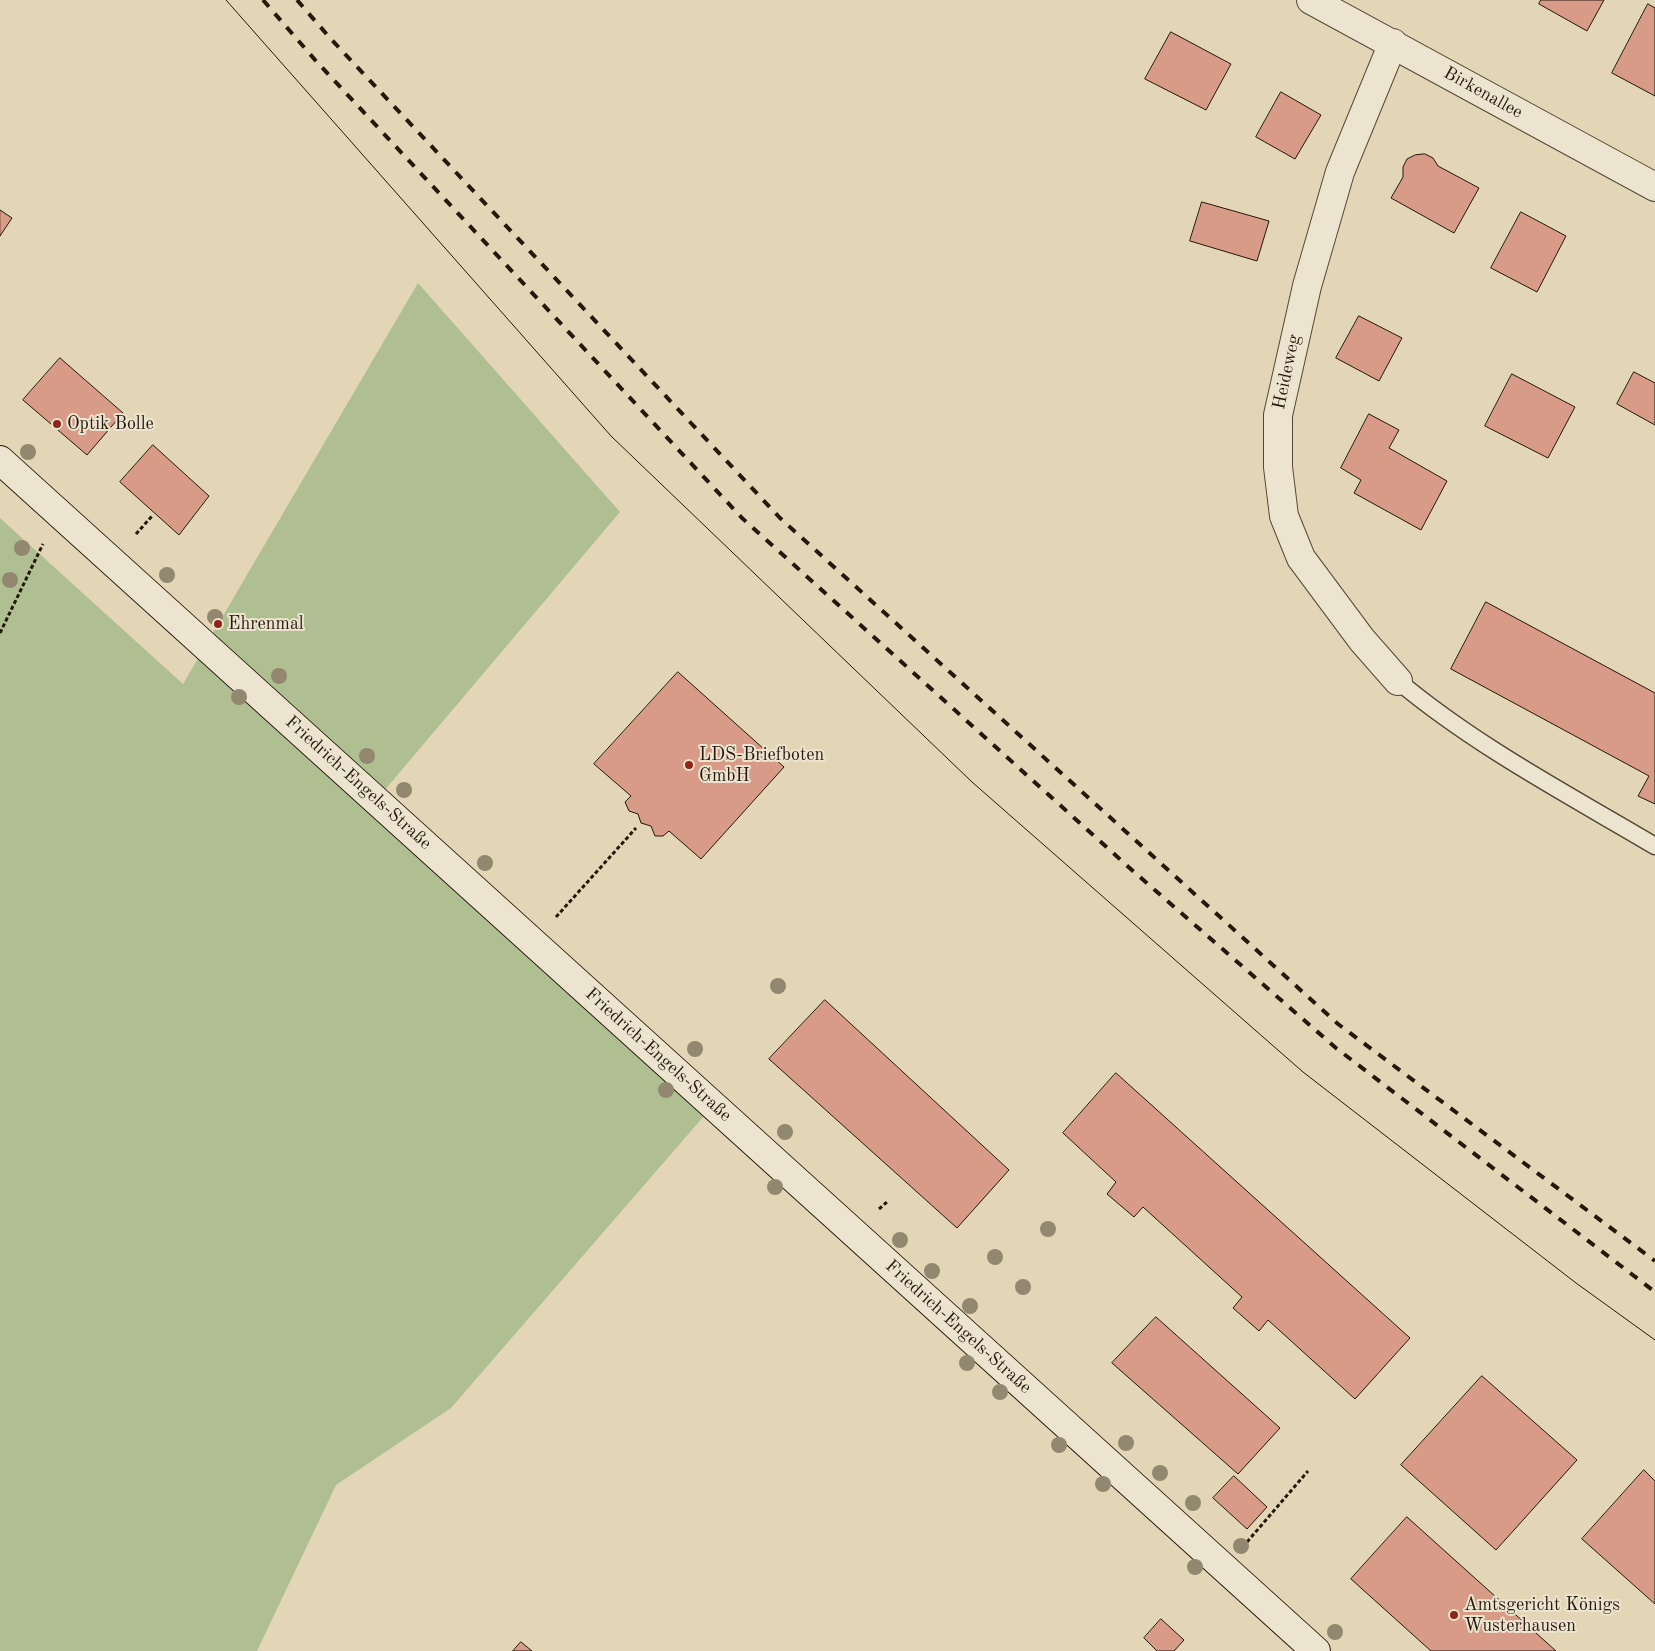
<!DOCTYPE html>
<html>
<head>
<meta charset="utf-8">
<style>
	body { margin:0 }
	canvas { display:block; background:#e3d6b7 }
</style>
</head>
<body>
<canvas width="1655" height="1651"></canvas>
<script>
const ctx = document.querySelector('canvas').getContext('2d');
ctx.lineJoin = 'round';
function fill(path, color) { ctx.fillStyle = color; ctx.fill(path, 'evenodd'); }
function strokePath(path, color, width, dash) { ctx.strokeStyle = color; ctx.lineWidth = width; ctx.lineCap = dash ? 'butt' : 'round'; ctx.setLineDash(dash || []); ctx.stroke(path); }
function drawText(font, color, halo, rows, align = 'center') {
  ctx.font = font + ' "Old Standard TT",serif'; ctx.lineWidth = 4; ctx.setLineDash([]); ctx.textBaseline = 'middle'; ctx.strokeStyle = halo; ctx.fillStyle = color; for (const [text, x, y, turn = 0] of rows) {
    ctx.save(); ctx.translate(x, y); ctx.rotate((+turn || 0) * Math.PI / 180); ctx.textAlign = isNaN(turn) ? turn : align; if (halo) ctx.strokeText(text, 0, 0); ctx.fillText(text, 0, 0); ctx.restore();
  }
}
fill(new Path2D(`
	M418,283L620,512L367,811L704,1116L451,1408L336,1485L257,1651H0V518L183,684Z`), '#afbf92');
const building = new Path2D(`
	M1541,0H1604L1587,31L1539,4Z
	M1648,4L1655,8V96L1612,73Z
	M1171,32L1231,64L1206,110L1145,79Z
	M1281,92L1321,115L1295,159L1256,137Z
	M1425,154L1433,158L1438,166L1479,188L1454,233L1391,198L1403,177V167L1407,159L1415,155Z
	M1202,202L1269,221L1257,261L1190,241Z
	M0,210L12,218L0,236Z
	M1521,212L1566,236L1537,292L1491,268Z
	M1359,316L1402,338L1379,381L1336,358Z
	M60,358L123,413L87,455L23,400Z
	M1634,372L1655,383V425L1617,404Z
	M1512,374L1575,407L1548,458L1485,426Z
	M1369,414L1399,430L1389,448L1447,481L1421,530L1354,493L1361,480L1341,468Z
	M153,445L209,496L179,535L120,482Z
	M1486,602L1655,693V804L1638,796L1649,776L1451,669Z
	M678,672L784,767L701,859L669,831L663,836H655L651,826L641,823L638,814L629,811L625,802L631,796L594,764Z
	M825,1000L1009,1170L957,1228L769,1059Z
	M1116,1073L1410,1338L1355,1399L1268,1320L1259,1331L1233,1308L1242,1297L1143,1207L1134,1217L1107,1194L1116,1182L1063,1133Z
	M1156,1317L1280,1428L1238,1474L1112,1363Z
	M1482,1376L1577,1460L1496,1550L1401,1465Z
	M1644,1470L1655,1481V1604L1582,1539Z
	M1234,1476L1267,1507L1247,1529L1213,1498Z
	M1407,1517L1556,1651H1431L1351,1579Z
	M1161,1619L1184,1640L1174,1651H1157L1144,1638Z
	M521,1642L532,1651H513Z`);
fill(building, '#d79b87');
strokePath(building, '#24170b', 1);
const service = new Path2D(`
	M1398,681C1476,746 1567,794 1655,846`);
const minor = new Path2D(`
	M1311,0L1655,187
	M1393,43L1340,172L1307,286L1278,415V467L1284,516L1301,558L1362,640L1398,681`);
const secondary = new Path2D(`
	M0,460L1316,1651`);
strokePath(service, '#544736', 19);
strokePath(minor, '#544736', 30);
strokePath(secondary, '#24170b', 30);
strokePath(new Path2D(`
	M136,534L152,516
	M0,633L43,544
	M556,917L636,828
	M879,1209L887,1202
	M1247,1542L1308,1471`), '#24170b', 3, [4, 2.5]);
strokePath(service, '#ede4d0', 16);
strokePath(minor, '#ede4d0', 28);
strokePath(secondary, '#ede4d0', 28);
strokePath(new Path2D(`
	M226,0L611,436L972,782L1303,1072L1576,1283L1655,1340`), '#24170b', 1);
strokePath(new Path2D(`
	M263,0L316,61L742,518L1133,871L1336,1048L1655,1292
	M297,0L330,38L780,518L1338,1024L1655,1261`), '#24170b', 4, [9, 9]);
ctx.fillStyle = '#91886f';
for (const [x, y] of [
	[28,452],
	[22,548],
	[167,575],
	[10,580],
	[215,617],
	[279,676],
	[239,697],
	[367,756],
	[404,790],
	[485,863],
	[778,986],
	[695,1049],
	[666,1090],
	[785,1132],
	[775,1187],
	[1048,1229],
	[900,1240],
	[995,1257],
	[932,1271],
	[1023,1287],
	[970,1306],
	[967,1363],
	[1000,1392],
	[1126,1443],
	[1059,1445],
	[1160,1473],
	[1103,1484],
	[1193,1503],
	[1241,1546],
	[1195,1567],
	[1335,1632]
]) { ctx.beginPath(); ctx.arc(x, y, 8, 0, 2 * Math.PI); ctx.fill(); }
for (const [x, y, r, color] of [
	[57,424,5,"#8f2418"],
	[218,624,5,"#8f2418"],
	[689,765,5,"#8f2418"],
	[1454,1615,5,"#8f2418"]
]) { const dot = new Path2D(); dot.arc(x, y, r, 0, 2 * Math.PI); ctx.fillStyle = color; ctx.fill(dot); strokePath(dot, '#ede4d0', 2); }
drawText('18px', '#24170b', '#ede4d0', [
	["Birkenallee",1483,93,29],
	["Heideweg",1287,372,-78],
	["Friedrich-Engels-Straße",358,783,42],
	["Friedrich-Engels-Straße",658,1055,42],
	["Friedrich-Engels-Straße",958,1327,42]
]);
drawText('18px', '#24170b', '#ede4d0', [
	["Optik Bolle",67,424],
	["Ehrenmal",228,624],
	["LDS-Briefboten",699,755],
	["GmbH",699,776],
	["Amtsgericht Königs",1464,1605],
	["Wusterhausen",1464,1626]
], 'left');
</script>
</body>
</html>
